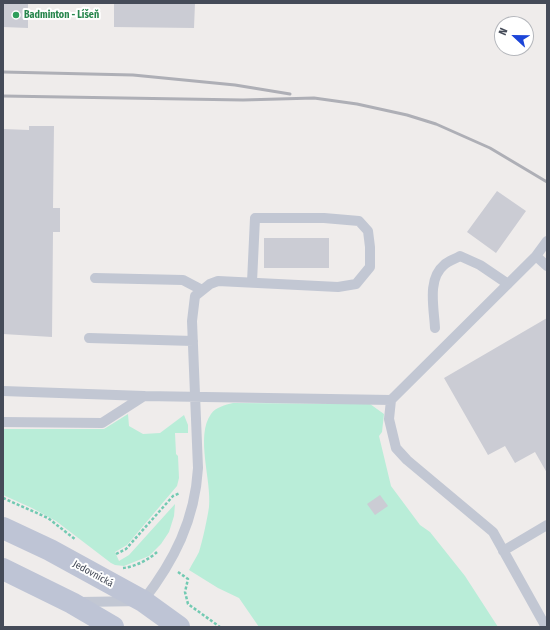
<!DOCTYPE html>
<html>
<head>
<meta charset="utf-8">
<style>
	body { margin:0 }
	#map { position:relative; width:550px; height:630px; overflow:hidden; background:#efeceb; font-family:"Fira Sans Condensed",sans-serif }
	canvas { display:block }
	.frame { position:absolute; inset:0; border:4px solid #454b58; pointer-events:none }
	.north { position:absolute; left:494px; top:16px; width:40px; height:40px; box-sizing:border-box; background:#fff; border:1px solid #b5b7bc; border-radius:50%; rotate:292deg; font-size:11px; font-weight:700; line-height:16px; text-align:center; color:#454b58 }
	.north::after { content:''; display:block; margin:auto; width:14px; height:18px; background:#1c45d8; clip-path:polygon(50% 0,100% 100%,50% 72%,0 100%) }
</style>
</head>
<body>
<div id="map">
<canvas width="550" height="630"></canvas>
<div class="frame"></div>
<div class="north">N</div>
</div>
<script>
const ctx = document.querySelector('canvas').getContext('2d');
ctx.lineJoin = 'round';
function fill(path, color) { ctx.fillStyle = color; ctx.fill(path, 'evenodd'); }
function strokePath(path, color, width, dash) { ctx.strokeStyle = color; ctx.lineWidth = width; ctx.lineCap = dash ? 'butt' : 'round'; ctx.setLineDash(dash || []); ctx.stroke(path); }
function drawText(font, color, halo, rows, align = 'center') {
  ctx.font = font + ' "Fira Sans Condensed",sans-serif'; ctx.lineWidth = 4; ctx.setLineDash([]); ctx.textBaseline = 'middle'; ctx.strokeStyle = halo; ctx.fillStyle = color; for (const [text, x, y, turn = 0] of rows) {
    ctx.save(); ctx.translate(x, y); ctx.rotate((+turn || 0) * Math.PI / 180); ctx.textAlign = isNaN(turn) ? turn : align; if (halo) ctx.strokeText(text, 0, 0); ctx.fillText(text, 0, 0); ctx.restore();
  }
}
fill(new Path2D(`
	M233,403L370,404L384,414L382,432L379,436L391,486L420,525L430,532L465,576L498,627H259L239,598L218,588L189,570C192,564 196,558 199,552C203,539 207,520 209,507C212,481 195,436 211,414C216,407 225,405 233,403Z
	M128,414L129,426L143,434L160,433L184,415L188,425V433H175L176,454L178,456L179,478L177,486L127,545L115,552L119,561L129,555L175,504L174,516L169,532L161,544L149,556L124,566L115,565L111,563L56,521L32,508L3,495V429H104Z`), '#b9edd8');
fill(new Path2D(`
	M3,3H28V28L3,27Z
	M114,3H195L194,28L114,27Z
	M29,126H54L53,208H60V232H53L52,337L3,334V129L29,130Z
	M497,191L526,211L496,253L467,232Z
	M264,238H329V268H264Z
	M547,318V473L535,452L515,463L505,446L488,455L444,378Z
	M380,495L388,506L375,515L367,504Z`), '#cbccd4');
strokePath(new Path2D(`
	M3,498L48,518L76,540
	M116,554L126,549L173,496L180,493
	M123,568C135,567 150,559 158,551
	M178,572L188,579L185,592L188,604L220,627`), '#72cab2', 2.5, [3, 2]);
strokePath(new Path2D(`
	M536,256L547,266
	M95,278L183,280L202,290
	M435,328C434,308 427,279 444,265C448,261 455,259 460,256L480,265L508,284
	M89,338L193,341
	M3,391L144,396L391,400L536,256L547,241
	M391,400L389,419L396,448L407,460L493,532L546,627
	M3,422L102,423L144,396
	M503,551L547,525
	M80,602L143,601C174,561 195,520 198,468L192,321L195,296L210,284L218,281L338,287L356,284L370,267V247L368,231L359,221L324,218H255L252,282`), '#c2c7d3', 10);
strokePath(new Path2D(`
	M3,528L50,550L143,601L179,627
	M3,569L72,603L113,627`), '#bec4d5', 22);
strokePath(new Path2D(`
	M3,72L133,75L235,85L290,94
	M3,96L243,100L314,98L357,104L407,115L436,124L490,148L547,182`), '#aeafb6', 3);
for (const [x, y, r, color] of [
	[16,15,4,"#2e9e5b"]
]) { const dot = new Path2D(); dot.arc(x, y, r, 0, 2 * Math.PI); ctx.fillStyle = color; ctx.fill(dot); strokePath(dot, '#fff', 1.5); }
drawText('bold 10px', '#27864d', '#fff', [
	["Badminton - Líšeň",24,15]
], 'left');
drawText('10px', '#454b58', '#fff', [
	["Jedovnická",93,574,29]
]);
</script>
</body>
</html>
